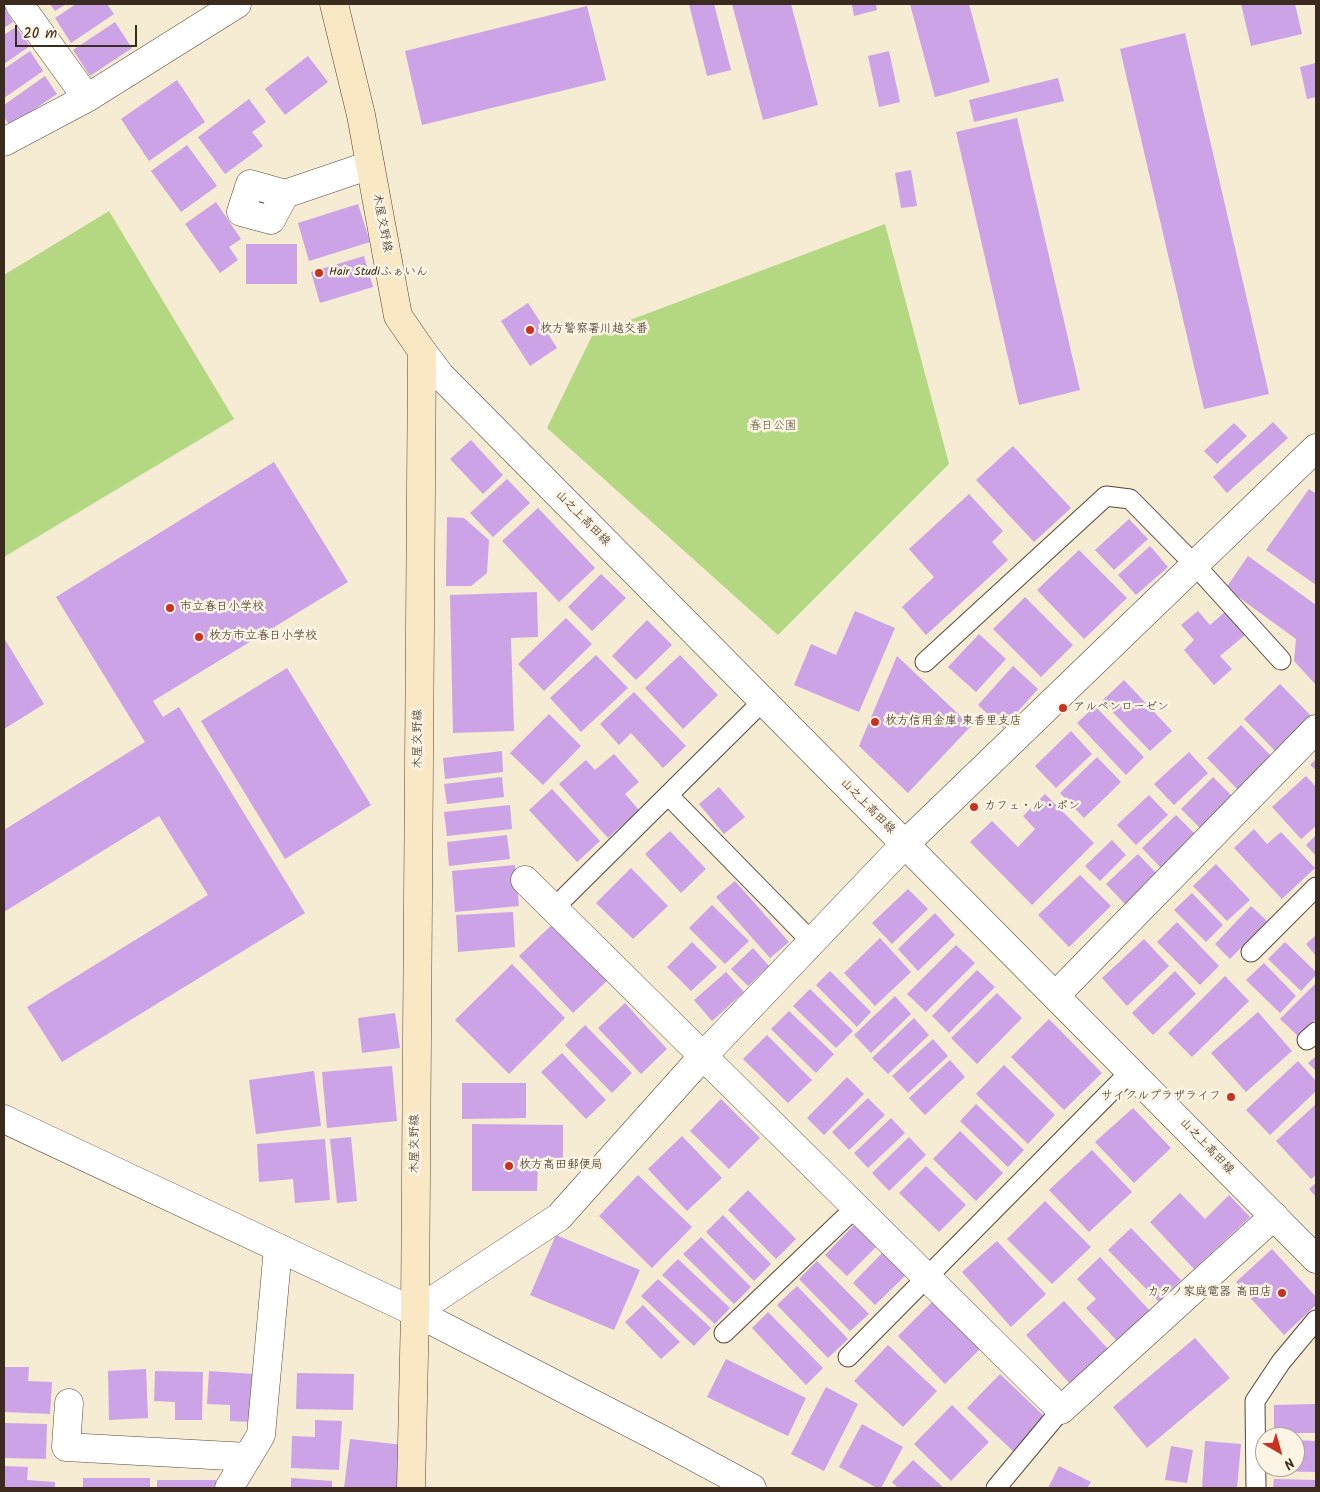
<!DOCTYPE html>
<html>
<head>
<meta charset="utf-8">
<style>
	body { margin:0 }
	#map { position:relative; width:1320px; height:1492px; overflow:hidden; background:#f6ebd3; font-family:Kalam,sans-serif }
	canvas { display:block }
	.frame { position:absolute; inset:0; border:5px solid #3b2a1e; pointer-events:none }
	.north { position:absolute; left:1255px; top:1427px; width:50px; height:50px; box-sizing:border-box; background:#fcf5e5; border:1px solid #afa495; border-radius:50%; rotate:142deg; font-size:14px; font-weight:700; line-height:20px; text-align:center; color:#3b2a1e }
	.north::after { content:''; display:block; margin:auto; width:18px; height:22px; background:#c8321e; clip-path:polygon(50% 0,100% 100%,50% 72%,0 100%) }
	.scale { position:absolute; left:15px; top:25px; width:122px; height:22px; box-sizing:border-box; border:2px solid #3b2a1e; border-top:0; padding-left:6px; font-size:15px; line-height:18px; white-space:nowrap; color:#3b2a1e; -webkit-text-stroke:4px #fcf5e5; paint-order:stroke }
</style>
</head>
<body>
<div id="map">
<canvas width="1320" height="1492"></canvas>
<div class="frame"></div>
<div class="north">N</div>
<div class="scale">20 m</div>
</div>
<script>
const ctx = document.querySelector('canvas').getContext('2d');
ctx.lineJoin = 'round';
function fill(path, color) { ctx.fillStyle = color; ctx.fill(path, 'evenodd'); }
function strokePath(path, color, width, dash) { ctx.strokeStyle = color; ctx.lineWidth = width; ctx.lineCap = dash ? 'butt' : 'round'; ctx.setLineDash(dash || []); ctx.stroke(path); }
function drawText(font, color, halo, rows, align = 'center') {
  ctx.font = font + ' Kalam,"Klee One",sans-serif'; ctx.lineWidth = 5; ctx.setLineDash([]); ctx.textBaseline = 'middle'; ctx.strokeStyle = halo; ctx.fillStyle = color; for (const [text, x, y, turn = 0] of rows) {
    ctx.save(); ctx.translate(x, y); ctx.rotate((+turn || 0) * Math.PI / 180); ctx.textAlign = isNaN(turn) ? turn : align; if (halo) ctx.strokeText(text, 0, 0); ctx.fillText(text, 0, 0); ctx.restore();
  }
}
fill(new Path2D(`
	M109,211L234,419L4,557V275Z
	M885,224L949,464L778,635L547,428L593,334Z`), '#b3d881');
fill(new Path2D(`
	M50,4H66L55,11Z
	M76,4H107L114,14L71,43L55,18Z
	M689,4H714L731,70L707,76Z
	M732,4H791L818,105L763,120Z
	M852,4H876L877,10L854,16Z
	M910,4H969L990,82L935,97Z
	M1241,4H1295L1302,34L1251,46Z
	M587,6L606,80L422,125L405,51Z
	M4,8L13,22L4,28Z
	M115,22L132,48L90,76L73,50Z
	M16,27L30,46L4,64V35Z
	M1185,33L1269,394L1204,409L1120,49Z
	M30,51L43,71L4,98V69Z
	M889,51L900,102L879,107L868,56Z
	M308,56L328,82L285,115L265,89Z
	M1316,63V97L1307,99L1300,67Z
	M45,76L57,94L10,126L4,117V105Z
	M1058,78L1064,101L974,122L969,100Z
	M177,80L205,122L149,161L121,119Z
	M249,99L266,122L252,132L263,146L225,174L198,137Z
	M1017,118L1080,390L1019,405L956,132Z
	M187,145L217,186L181,212L151,171Z
	M911,170L917,206L901,208L895,173Z
	M216,202L241,239L229,247L238,260L220,273L185,224Z
	M358,204L370,242L309,261L298,223Z
	M246,244H297V284H246Z
	M364,256L373,287L320,303L311,272Z
	M528,303L557,348L530,366L501,321Z
	M1273,422L1288,438L1227,493L1213,477Z
	M1234,423L1247,436L1217,464L1204,451Z
	M471,440L503,475L483,494L450,459Z
	M1013,446L1071,508L1034,542L976,480Z
	M274,462L348,582L153,701L163,717L179,707L305,913L62,1062L27,1007L208,895L159,816L4,912V830L145,742L56,597Z
	M507,479L530,503L493,537L470,513Z
	M1309,489L1316,494V585L1266,550Z
	M969,494L1003,531L992,542L1008,560L926,635L902,607L934,577L909,549Z
	M538,508L595,568L559,602L502,541Z
	M447,517L464,518L489,540L487,573L471,586H446Z
	M1129,519L1148,539L1114,570L1095,550Z
	M1150,546L1168,567L1136,595L1118,575Z
	M1079,550L1127,598L1084,639L1037,590Z
	M1248,556L1316,605V685L1294,661L1296,639L1226,588Z
	M601,574L626,598L592,631L568,607Z
	M537,592L538,637L511,638L514,731L453,733L450,595Z
	M1025,597L1073,645L1041,677L993,629Z
	M855,611L895,628L859,712L794,685L811,644L836,655Z
	M1198,611L1210,625L1226,611L1245,635L1220,656L1232,669L1214,685L1184,650L1194,640L1181,625Z
	M566,618L592,644L544,691L518,664Z
	M647,620L672,645L636,680L612,656Z
	M979,634L1006,659L976,692L948,667Z
	M4,638L44,704L4,729Z
	M596,655L628,688L581,732L550,698Z
	M680,655L718,695L683,729L645,688Z
	M897,656L971,726L908,793L859,746Z
	M1013,666L1038,689L1003,728L978,705Z
	M287,668L371,805L285,859L201,721Z
	M1124,680L1172,731L1150,751L1102,701Z
	M1280,684L1315,720L1279,755L1244,719Z
	M634,692L686,746L663,768L631,733L619,745L600,724Z
	M1095,706L1144,757L1126,775L1077,723Z
	M549,714L581,746L543,785L510,753Z
	M1241,725L1275,760L1241,793L1207,758Z
	M1071,731L1092,754L1056,788L1035,766Z
	M502,751L503,772L445,779L443,758Z
	M1189,752L1208,773L1174,805L1154,784Z
	M614,754L639,782L625,794L639,810L608,838L559,784L586,760L595,770Z
	M1097,757L1121,782L1084,818L1060,793Z
	M1316,759V770L1310,765Z
	M1306,776L1316,787V826L1301,839L1272,807Z
	M502,777L504,797L447,804L444,784Z
	M1213,777L1233,797L1201,829L1181,809Z
	M719,787L745,817L724,834L699,804Z
	M552,789L600,841L577,862L529,810Z
	M1045,794L1094,843L1032,905L970,842L992,821L1018,847L1035,829L1023,816Z
	M1149,795L1168,815L1136,845L1117,825Z
	M510,805L512,829L447,836L444,812Z
	M1176,815L1195,834L1161,868L1142,848Z
	M1254,829L1267,844L1281,832L1315,868L1282,899L1234,848Z
	M670,831L706,869L681,893L645,854Z
	M507,835L510,859L449,866L447,842Z
	M1316,835V856L1306,845Z
	M1112,840L1126,855L1100,881L1085,866Z
	M1138,854L1158,875L1126,905L1106,884Z
	M1216,864L1250,900L1227,921L1193,886Z
	M515,865L519,906L455,912L452,871Z
	M631,868L668,906L633,939L596,903Z
	M1080,875L1111,906L1069,947L1038,915Z
	M735,881L789,942L770,958L716,897Z
	M908,889L928,909L892,944L872,923Z
	M1192,893L1223,925L1206,942L1174,910Z
	M712,905L749,941L725,964L689,928Z
	M1251,906L1267,921L1230,959L1215,944Z
	M513,912L515,947L458,952L456,915Z
	M935,913L955,935L918,971L898,949Z
	M556,921L610,978L573,1013L519,956Z
	M1177,922L1219,966L1200,985L1157,942Z
	M1316,935V956L1306,944Z
	M880,938L911,972L875,1006L844,973Z
	M1144,939L1169,966L1127,1006L1102,978Z
	M692,942L717,967L691,991L667,967Z
	M1285,942L1316,972V975L1301,991L1268,959Z
	M956,945L975,963L926,1012L907,994Z
	M753,948L769,966L748,986L731,969Z
	M1264,963L1296,996L1280,1013L1246,980Z
	M512,964L565,1018L509,1074L455,1020Z
	M977,970L995,987L949,1033L932,1016Z
	M830,971L871,1012L857,1027L816,985Z
	M1175,971L1196,994L1153,1035L1132,1013Z
	M726,972L744,992L712,1021L694,1000Z
	M1225,976L1249,1001L1192,1057L1168,1033Z
	M1316,983V1019L1298,1036L1280,1019Z
	M810,989L853,1031L836,1048L793,1006Z
	M997,993L1022,1018L977,1064L951,1038Z
	M895,996L911,1014L871,1053L854,1035Z
	M625,1003L667,1049L641,1074L598,1028Z
	M789,1011L834,1054L816,1073L771,1029Z
	M1258,1012L1292,1051L1246,1092L1211,1053Z
	M395,1013L400,1048L362,1053L358,1018Z
	M914,1018L929,1035L888,1074L872,1058Z
	M1049,1019L1102,1073L1064,1110L1011,1057Z
	M585,1025L632,1073L612,1093L565,1045Z
	M767,1035L812,1080L788,1103L743,1059Z
	M933,1039L948,1056L908,1093L892,1076Z
	M562,1053L606,1100L586,1119L541,1072Z
	M1316,1056V1071L1308,1063Z
	M950,1060L965,1077L925,1115L909,1098Z
	M1298,1061L1316,1081V1091L1270,1135L1246,1110Z
	M1004,1065L1055,1115L1028,1144L976,1094Z
	M392,1066L397,1121L327,1128L322,1072Z
	M314,1071L321,1126L256,1134L249,1080Z
	M847,1077L864,1094L824,1135L807,1118Z
	M462,1083H526V1118L462,1119Z
	M868,1098L885,1115L849,1150L832,1132Z
	M721,1099L760,1138L729,1169L690,1131Z
	M976,1104L1024,1150L1008,1167L960,1121Z
	M1316,1104V1175L1311,1179L1276,1141Z
	M1133,1108L1171,1148L1134,1183L1095,1142Z
	M891,1118L905,1133L868,1168L854,1153Z
	M472,1124L563,1125V1161H538L537,1191H472Z
	M960,1131L1003,1173L976,1201L933,1159Z
	M682,1136L722,1178L687,1211L648,1169Z
	M351,1137L357,1201L337,1203L330,1139Z
	M909,1137L926,1155L889,1191L872,1173Z
	M325,1139L330,1200L295,1203L293,1179L259,1182L257,1144Z
	M1092,1150L1132,1192L1089,1232L1049,1190Z
	M926,1166L966,1205L939,1232L899,1193Z
	M638,1175L692,1227L652,1268L599,1216Z
	M1316,1183V1197L1309,1189Z
	M748,1190L796,1239L776,1259L728,1210Z
	M1180,1193L1205,1219L1229,1195L1250,1217L1194,1269L1150,1222Z
	M1045,1201L1091,1247L1052,1284L1007,1239Z
	M723,1215L771,1264L754,1281L706,1232Z
	M857,1222L879,1244L847,1276L825,1255Z
	M1131,1228L1181,1280L1159,1302L1108,1250Z
	M556,1235L640,1270L614,1330L530,1295Z
	M701,1237L751,1287L734,1304L683,1254Z
	M997,1241L1046,1294L1011,1327L962,1272Z
	M1272,1249L1316,1297V1305L1284,1335L1236,1282Z
	M883,1252L906,1275L875,1305L853,1283Z
	M1100,1257L1151,1312L1119,1343L1086,1308L1096,1299L1077,1279Z
	M678,1259L730,1308L715,1324L662,1275Z
	M817,1261L869,1314L850,1331L799,1279Z
	M658,1279L711,1328L694,1346L641,1296Z
	M797,1286L848,1339L828,1358L777,1305Z
	M935,1299L982,1347L945,1384L898,1336Z
	M1064,1301L1109,1350L1071,1385L1026,1335Z
	M643,1305L680,1342L661,1359L625,1322Z
	M768,1312L823,1368L806,1385L752,1328Z
	M1195,1338L1230,1378L1147,1448L1113,1407Z
	M888,1345L937,1391L903,1427L854,1381Z
	M726,1359L806,1398L788,1436L707,1397Z
	M4,1367H29L28,1381L52,1382L50,1414L4,1412Z
	M146,1369L148,1418L109,1420L108,1371Z
	M155,1371L203,1372L202,1420H175V1402L154,1401Z
	M209,1371L255,1374L252,1422L230,1421V1405L207,1404Z
	M297,1373L354,1374L353,1410L296,1409Z
	M1000,1374L1046,1418L1014,1452L967,1408Z
	M826,1387L858,1404L824,1471L791,1454Z
	M1316,1404V1433H1274V1405Z
	M952,1405L989,1442L951,1481L914,1444Z
	M315,1420L342,1421L339,1470L291,1468L292,1436L315,1437Z
	M4,1423L47,1424L46,1459L4,1458Z
	M862,1424L903,1447L881,1488H877L839,1467Z
	M350,1439L403,1445L398,1488H344Z
	M1295,1440L1316,1441V1472L1274,1471V1467H1295Z
	M1205,1441L1241,1444L1237,1488H1202Z
	M1171,1446L1193,1450L1187,1483L1165,1480Z
	M913,1460L944,1488H898L892,1482Z
	M4,1466L28,1467L27,1480L55,1482V1488H4Z
	M1059,1466L1091,1482L1087,1488H1048Z
	M83,1478H150V1488H83Z
	M291,1478L332,1481V1488H291Z
	M1274,1479L1316,1480V1488H1273Z
	M157,1480H216V1488H157Z`), '#cba3e6');
const service = new Path2D(`
	M925,662L1106,496L1130,499L1195,565L1281,660
	M668,795L812,942
	M553,909L762,702
	M1251,952L1316,887
	M1307,1040L1316,1032
	M724,1333L856,1207
	M848,1357L1131,1071
	M996,1488L1061,1410
	M1256,1488L1255,1401L1281,1362L1316,1320`);
const minor = new Path2D(`
	M19,4L87,98
	M4,142L87,98L237,4
	M285,194L250,184L241,212L271,220L285,194L370,165
	M525,880L1061,1410L1274,1216
	M1056,995L1316,729
	M415,1312L559,1217L703,1056L904,845L1316,448
	M69,1403L66,1447L248,1457
	M229,1488L261,1435L278,1248`);
const tertiary = new Path2D(`
	M422,351L440,375L1316,1259
	M4,1119L415,1312L663,1440L752,1488`);
const secondary = new Path2D(`
	M334,4L361,115L398,316L422,351L415,1312L411,1488`);
strokePath(service, '#574739', 21);
strokePath(minor, '#574739', 29);
strokePath(tertiary, '#574739', 29);
strokePath(secondary, '#574739', 29);
strokePath(service, '#fff', 19);
strokePath(minor, '#fff', 28);
strokePath(tertiary, '#fff', 28);
strokePath(secondary, '#fae7c3', 28);
for (const [x, y, r, color] of [
	[319,273,5,"#c8321e"],
	[530,330,5,"#c8321e"],
	[170,608,5,"#c8321e"],
	[199,637,5,"#c8321e"],
	[1063,708,5,"#c8321e"],
	[875,722,5,"#c8321e"],
	[974,807,5,"#c8321e"],
	[1231,1097,5,"#c8321e"],
	[509,1166,5,"#c8321e"],
	[1282,1293,5,"#c8321e"]
]) { const dot = new Path2D(); dot.arc(x, y, r, 0, 2 * Math.PI); ctx.fillStyle = color; ctx.fill(dot); strokePath(dot, '#fcf5e5', 2); }
drawText('12px', '#3b2a1e', '#fcf5e5', [
	["木屋交野線",381,223,79],
	["山之上高田線",582,519,45],
	["木屋交野線",419,739,-90],
	["山之上高田線",867,807,45],
	["木屋交野線",416,1144,-90],
	["山之上高田線",1206,1147,46]
]);
drawText('12px', '#3b2a1e', '#fcf5e5', [
	["Hair Studiふぁいん",329,273],
	["枚方警察署川越交番",540,330],
	["市立春日小学校",180,608],
	["枚方市立春日小学校",209,637],
	["アルペンローゼン",1073,708],
	["枚方信用金庫 東香里支店",885,722],
	["カフェ・ル・ポン",984,807],
	["サイクルプラザライフ",1221,1097,"right"],
	["枚方高田郵便局",519,1166],
	["カタノ家庭電器 高田店",1272,1293,"right"]
], 'left');
drawText('12px', '#595637', '#fcf5e5', [
	["春日公園",773,427]
]);
</script>
</body>
</html>
